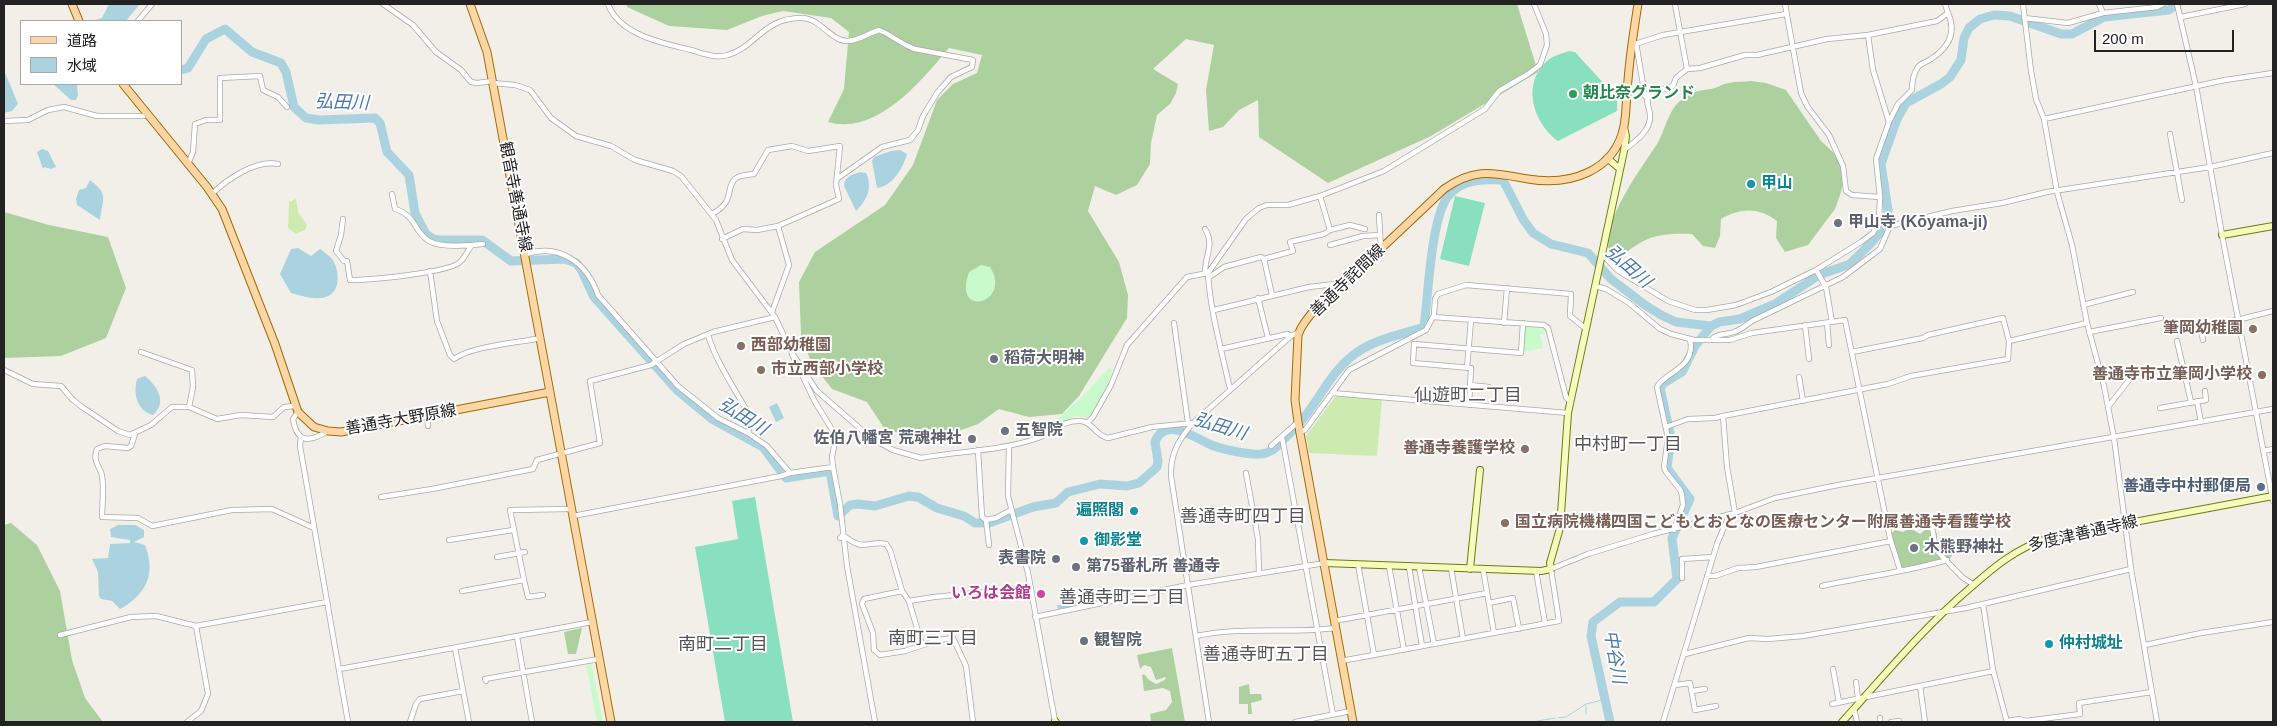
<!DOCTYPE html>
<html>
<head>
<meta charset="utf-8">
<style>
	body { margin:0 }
	#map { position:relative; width:2277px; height:726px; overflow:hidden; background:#f2efe9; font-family:Helvetica,"Noto Sans JP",sans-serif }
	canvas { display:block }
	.frame { position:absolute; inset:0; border:5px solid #222; pointer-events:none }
	.legend { position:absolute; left:20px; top:20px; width:162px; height:65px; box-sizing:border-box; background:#fff; border:1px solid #a7a7a7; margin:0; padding:6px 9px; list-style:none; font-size:15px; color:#222 }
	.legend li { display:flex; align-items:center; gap:10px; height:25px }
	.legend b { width:25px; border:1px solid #a7a7a7 }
	.scale { position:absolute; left:2094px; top:30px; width:140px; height:22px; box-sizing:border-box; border:2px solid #222; border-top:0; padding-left:6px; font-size:15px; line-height:18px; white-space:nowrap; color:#222; -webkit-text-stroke:4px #fff; paint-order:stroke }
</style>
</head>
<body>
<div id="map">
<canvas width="2277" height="726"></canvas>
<div class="frame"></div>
<ul class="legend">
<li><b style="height:6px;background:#fcd6a4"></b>道路</li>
<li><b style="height:14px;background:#aad3df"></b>水域</li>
</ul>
<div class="scale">200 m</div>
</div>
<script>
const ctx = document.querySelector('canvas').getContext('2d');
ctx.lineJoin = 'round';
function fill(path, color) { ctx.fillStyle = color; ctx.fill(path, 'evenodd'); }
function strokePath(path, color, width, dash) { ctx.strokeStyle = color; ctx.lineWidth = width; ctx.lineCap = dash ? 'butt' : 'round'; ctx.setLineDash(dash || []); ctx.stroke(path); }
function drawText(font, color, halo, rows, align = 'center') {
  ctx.font = font + ' Helvetica,"Noto Sans JP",sans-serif'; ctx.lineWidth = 4; ctx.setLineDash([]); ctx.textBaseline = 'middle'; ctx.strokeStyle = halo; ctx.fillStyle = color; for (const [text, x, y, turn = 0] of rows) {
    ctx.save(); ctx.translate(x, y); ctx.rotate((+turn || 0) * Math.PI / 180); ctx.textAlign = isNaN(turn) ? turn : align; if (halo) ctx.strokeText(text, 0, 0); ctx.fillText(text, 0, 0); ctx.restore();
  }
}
fill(new Path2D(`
	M296,199L298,212L307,225L305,230L296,234L288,228L289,202Z
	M1346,396L1382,399L1377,456L1309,453L1306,436L1335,397Z`), '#cdebb0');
fill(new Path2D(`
	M626,4H1517L1538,72L1431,136L1328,183L1259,137L1258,100L1239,110L1223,127L1209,131L1206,90L1214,45L1186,39L1153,69L1178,84L1176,93L1170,104L1157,115L1151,143L1150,164L1137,185L1116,195L1095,186L1088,211L1119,262L1128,295L1127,318L1079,396L1062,414L1029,417L999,409L978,424L942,437L886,431L867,402L832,389L811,362L801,335L799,282L815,252L885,205L913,165L937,100L953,84L977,73L982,55L949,48C921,81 877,136 828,122L844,89L849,32L831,18L783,11L762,16L727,30L669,26L627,7Z
	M1751,81L1766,83L1786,90L1821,141L1834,153L1842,165L1844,176L1841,192L1835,209L1808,245L1785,252L1776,238L1777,221C1758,207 1741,208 1721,219L1720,236L1715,248L1703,246L1692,234C1654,233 1644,237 1615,262C1590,235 1641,169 1657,144C1665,131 1668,111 1680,101C1692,91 1697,91 1711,89C1717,88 1722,84 1729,83C1736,81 1744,82 1751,81Z
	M4,212L49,225L108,237L126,288L106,338L61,356L4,358Z
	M11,523L37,545L60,591L72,660L85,698L103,722H4V525Z
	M1910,528L1920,534L1926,529L1937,533V540L1941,546L1956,549L1949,560H1937L1929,564L1901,568L1891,534L1895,530L1903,532Z
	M582,628L576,654H568L564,632Z
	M1172,648L1185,722H1151L1150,714L1166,710L1172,702L1170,691L1163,688L1144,691L1142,675L1144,674L1149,680L1156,684L1165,680L1166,677L1156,680L1151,667L1144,665L1140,669L1137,655Z
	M1249,684L1250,694H1261L1262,700L1251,703L1252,714H1248V704H1239V687Z`), '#add19e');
fill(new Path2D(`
	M981,265L990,267C1013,303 952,320 969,272Z
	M1527,326L1546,329L1547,333L1540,334L1543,348L1523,352L1525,328Z
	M1110,367L1113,371C1106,388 1100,405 1088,418L1076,416L1054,426L1055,421L1078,401Z
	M591,662L603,722H597L586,664Z`), '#c8facc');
fill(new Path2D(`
	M1569,51L1575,52L1617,98V111L1558,141C1532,122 1520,80 1551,58C1556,55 1563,53 1569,51Z
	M1455,196L1485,203L1469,266L1440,259Z
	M755,497L793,722H725L695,547L738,539L732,501Z`), '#88e0be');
fill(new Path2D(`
	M109,4H140L126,21H92L102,18Z
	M4,70L18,104L12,111L4,113Z
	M77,84L78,95L76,100H71L53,84Z
	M42,149L48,151L56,167L51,169L44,167L43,169L37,152Z
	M900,150L907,154C903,168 893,186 877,188L872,161L874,157L891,151Z
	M860,172L866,173C873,188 867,200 856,211L844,186C844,176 852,175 860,172Z
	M90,180C109,195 103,197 100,220L77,205L76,199L79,190L86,188Z
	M298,248L311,256L320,249C324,252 329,255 332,259C339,268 341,289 330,295C319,302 302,296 291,293L280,274L291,249Z
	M145,376C157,386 168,402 153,415C137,411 133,394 137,379Z
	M777,403L784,418L776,422L769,407Z
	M118,525H135L144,530V537L134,542L145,545C156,574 147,594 120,609L112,601L101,599L99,596L98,572L92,559L108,558L110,544L130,543V540L111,537L110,529Z
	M1117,594L1118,598L1058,609L1057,605Z`), '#aad3df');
strokePath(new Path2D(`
	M1586,706V714
	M1558,718L1566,717L1586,704L1606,699
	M1532,722L1555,718`), '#aad3df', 1);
strokePath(new Path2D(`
	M181,70L188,68L206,39L225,29L252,52L281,63L286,72L294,107L306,118L319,120L375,118L380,123L387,152L409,175L415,213L426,234L433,239L440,240H482L511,261L564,259L576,263L581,269L594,297L677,390L712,419L763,447L786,478L830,471L838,516L850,505L858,504L875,506L909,496L918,497L937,508L964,516L975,523H989L1033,507L1056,503L1068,492L1100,484L1127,486L1139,483L1157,467L1158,461L1155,442C1164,417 1193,436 1207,443C1218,449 1255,457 1266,453C1274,451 1278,445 1284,439C1290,433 1297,427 1302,420C1319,400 1330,374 1351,357C1370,340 1400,335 1424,327C1428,298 1431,215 1449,195C1463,179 1484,179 1503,180L1523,219L1533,233L1551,244L1588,253L1611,279L1645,305L1661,315L1676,322L1711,326L1719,322L1740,319L1775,304L1819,275L1850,264L1873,241L1885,226L1888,210L1881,164L1897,119L1906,103L1941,84L1950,77L1961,60L1964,38L1969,28L1980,19L1994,15L2010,16L2061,34H2072L2104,17L2169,10L2177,4
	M1610,722L1591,636L1593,622L1620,602H1654L1677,579L1672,538L1690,499L1667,468L1671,438L1660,388L1664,383L1682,372L1695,346L1711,326`), '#aad3df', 9);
const street = new Path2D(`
	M383,4L413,25L436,52L461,70L471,82L477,83L493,81
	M608,4C619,35 663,43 691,50C702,53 716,59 728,55C756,47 763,18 801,18C819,17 831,41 847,41C858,41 869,33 879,30C892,35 902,45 915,49L973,60L972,67L951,77L937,93L923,116L918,130L910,140L882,147L838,178
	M1675,4L1687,69
	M1785,4L1801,93L1807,106L1829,135L1843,166L1846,191L1852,195L1880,197
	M2023,4L2031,71L2036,99L2044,119L2057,192L2072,245L2087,323L2104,386L2114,438L2131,569L2157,722
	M2099,4L2103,13L2157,7L2163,4
	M2177,4L2196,86L2222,235L2273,501
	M2181,17L2245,4
	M2024,18L2068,23L2103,13
	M138,21L152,4
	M1636,43L1645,96L1647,98
	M1632,45L1663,35L1786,14
	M493,83L515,85L530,90L551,118L576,136L611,146L635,160L673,171L681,176L716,220L732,260L775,317L792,353L817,391L871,438L893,450L921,458C960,451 1001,451 1038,438C1053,432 1063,420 1080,421C1092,421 1096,436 1108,438L1152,427L1193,423L1291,336L1299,332
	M2044,119L2225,80L2273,73
	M4,121L28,120L48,110L64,107L97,116H144L147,114
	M1889,122L1898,104L1912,90C1912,82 1913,74 1918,67C1921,63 1927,62 1931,59C1948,48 1957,33 1948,13
	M2170,134L2182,200
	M1624,150C1635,142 1652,130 1650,114C1649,107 1645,101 1649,94L1673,86L1676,78L1687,69L1700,68L1745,55H1757L1827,39L1868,35L1937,21L1948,13L1945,4
	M188,164L193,152L195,124L206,120H220V78L260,76L263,90L278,97L287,107
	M212,194C227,179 257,159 278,164
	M392,194L395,209C417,216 413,231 429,241C439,247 460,246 472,245
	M712,214C736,201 725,188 735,179C739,175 748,175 754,174L768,150L792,146L808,151L840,146L836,185L839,199L778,226L757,230L743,229L722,239
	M1379,215L1381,249
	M343,219L341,235L336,251L344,261H347L350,280C368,280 452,273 461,261C465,257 468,250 472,245L483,244
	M1330,230L1350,225L1365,229
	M1330,245L1363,236L1380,235
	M526,254C560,243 587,263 598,295L678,386L718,418L748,433L767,446L790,473
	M1602,254L1617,270L1668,301L1695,310H1707L1736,305L1771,292L1816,270L1861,242L1873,233L1879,221L1880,197L1876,159L1889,122L1873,70L1868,35
	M1816,270L1826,287L1832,322
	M430,271L437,321L450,355L454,359C472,346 517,343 541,338
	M1205,273C1205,254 1215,245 1205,229
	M1208,278L1224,267L1261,257L1264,259
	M1595,286L1606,289L1629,303L1660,329L1671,334L1694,340H1730L1752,333L1845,320L1890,538L1900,570
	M1272,295L1264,259L1293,251L1290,242L1324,234L1330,230L1320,196
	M1258,298L1268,338
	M2083,305L2133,292
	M1214,310L1309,287L1344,283
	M772,312L789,265L778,226
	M1433,317L1544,325L1548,328L1566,397L1571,403
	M1174,323L1188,423
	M1504,323L1507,288
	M1827,323L1829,345
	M1805,325L1809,359
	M2089,332L2161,318
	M708,335C717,365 737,391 751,419L748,433
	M1713,338C1719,333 1726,335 1734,332C1741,330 1746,325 1752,321L1843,277L1880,249L1890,226L1952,211L2002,203L2047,192L2210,167L2273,153
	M2203,340L2201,329L2273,311
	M2177,341L2191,402
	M1221,349L1288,334L1291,336
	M141,352L192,370L193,387L189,407L217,419L241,415L273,417L284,407L295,406
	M1852,352L1923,338L1928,335L2003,318L2009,341
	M792,354L815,402L836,436L832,457L833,467L840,504L847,566L875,722
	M1467,368L1471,320
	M4,370L33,384L61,386L72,399L82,407L118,431L130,435L151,425L172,407H189
	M1799,377L1803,401
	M1470,385L1489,387
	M1231,389L1229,385C1221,348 1210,310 1208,273L1246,219L1259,208L1267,205H1288L1320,196L1384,171L1485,109L1499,91L1528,74L1540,65L1547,45L1546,34L1534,4
	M1332,393L1568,413
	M2197,401L2201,422
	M1469,405L1471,368L1413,363L1414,344L1521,353L1523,323
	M2108,407L2133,375
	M2160,408L2206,400L2205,391
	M298,412L293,419C297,444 310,442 328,431
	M427,416L428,426
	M1088,422L1093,417L1111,385L1127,345L1187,277L1208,273
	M1193,423C1179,439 1170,454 1171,476L1209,722
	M1666,427L1688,419L1715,418L1723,416
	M1299,432L1305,430L1349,370L1426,330L1434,315L1435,299L1438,294L1466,285L1571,294L1570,316L1585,328
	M135,434L131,446L128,448L105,446L97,449C93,459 97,463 101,472C105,484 102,504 102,517L138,518L152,526L232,510L272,509L314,528
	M301,437L300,446L348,722
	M1282,437L1333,715
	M1009,446L1008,496L1028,573L1055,721
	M1271,446L1298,422
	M978,450L982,517L986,520L996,518L1011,510
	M2263,451L2273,449
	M1246,473L1258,539L1259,574
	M381,497L432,489L533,469L537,460L600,443L590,381L651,365L684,344L713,332L775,317
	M1735,513L1727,467L1723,416L1888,384L1911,376L2008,359L2009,341L2087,323
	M573,516L781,476L790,473L833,467
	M986,520L989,545
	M1932,527L1936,550L1962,577L1974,585
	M1674,530L1683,505L1682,496L1681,491L1666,472L1664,467L1668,438L1657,387C1663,373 1697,368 1690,339
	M840,538L843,535C865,553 866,540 886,544L890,550L902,591L909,601L934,597L1029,588
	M449,540L513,530
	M497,557L525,552
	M1358,564L1374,655
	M1389,566L1404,650
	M1409,567L1422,646
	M1419,567L1434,644
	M1451,568L1463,639
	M1483,569L1494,633
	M1536,571L1545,623
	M1707,576H1715L1738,568L1756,567L1891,541
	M1682,578V559L1713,557
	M524,580L510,510L571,509
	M1822,586C1863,577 1906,572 1947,560
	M462,591L524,580L528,597L543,595
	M902,591L864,599L862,604L873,633L874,650L880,655L905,651L938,640L953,638L966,666L973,722
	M909,601L922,645
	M1489,603L1513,598L1519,629
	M1983,604L1993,670L2007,722
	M1035,617L1188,585L1325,563
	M1334,621L1487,593
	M60,635L131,617L156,616L196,626L327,602
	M1196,636C1242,626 1289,634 1336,628
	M517,637L532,722
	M2145,645L2201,633L2273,622
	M455,648L469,722
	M1685,654L1749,638L1768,639L1803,636L1966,608L2131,569
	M1341,661L1559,621L1551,569L1588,554L1653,534L1735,513L1775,498L1838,485L2273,409
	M340,669L592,622
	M1833,669L1839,702
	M486,681L485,679L599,659
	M1856,682L1858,698
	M1675,685L1690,683L1695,710L1716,706
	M1920,686L1925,722
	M1692,691L1705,689
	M1832,704L1993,671
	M1854,709L1857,722
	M1880,718V722
	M2007,721L2020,719L2026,721L2080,714L2079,703L2152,692
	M187,722L201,711L208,694L196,626
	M410,722L416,704L420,699L463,691
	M1295,722L1351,711
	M1663,722L1717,544L1727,520L1734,514
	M1891,722L1899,721`);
const secondary = new Path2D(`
	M1607,158L1620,169
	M2222,235L2273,226
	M1325,563L1541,571L1551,569L1550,563L1560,528L1568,413L1624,151L1626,136L1624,127
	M1470,569L1480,470
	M1055,721L1056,722
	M1842,722C1883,677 1922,629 1969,589C1994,567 2016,548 2049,538L2273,496`);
const primary = new Path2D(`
	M72,4L79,21
	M470,4L487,52L611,722
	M123,84L207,187L222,209L275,344L298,412L314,427L328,431L341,432L550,392
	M1353,722L1298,422L1295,400L1298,335C1306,312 1340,287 1358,270C1387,243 1416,216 1444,189C1475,167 1493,173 1528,179C1569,186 1615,172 1624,126C1627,110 1626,95 1628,80C1630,54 1634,29 1638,4`);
strokePath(street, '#a9a9a9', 6);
strokePath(secondary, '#707d05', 8);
strokePath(primary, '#a06b00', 9);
strokePath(street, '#fff', 4.5);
strokePath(secondary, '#f7fabf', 6);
strokePath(primary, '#fcd6a4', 7);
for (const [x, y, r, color] of [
	[1573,94,5,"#2e9e5b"],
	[1751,184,5,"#0f9aa8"],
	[1838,223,5,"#6b7280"],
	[2253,329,5,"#8d6e63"],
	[741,346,5,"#8d6e63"],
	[994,359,5,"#6b7280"],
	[761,370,5,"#8d6e63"],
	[2262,375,5,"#8d6e63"],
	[1005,431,5,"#6b7280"],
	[972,439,5,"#6b7280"],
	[1525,449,5,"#8d6e63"],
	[2261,487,5,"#5c6f8a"],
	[1134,511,5,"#0f9aa8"],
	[1505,523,5,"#8d6e63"],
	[1084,541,5,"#0f9aa8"],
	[1914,548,5,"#6b7280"],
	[1056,559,5,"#6b7280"],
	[1076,567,5,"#6b7280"],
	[1041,594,5,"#d1479c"],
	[1084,641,5,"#6b7280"],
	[2049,644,5,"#0f9aa8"]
]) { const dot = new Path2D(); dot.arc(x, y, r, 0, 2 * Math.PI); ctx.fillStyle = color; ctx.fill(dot); strokePath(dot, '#fff', 2); }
drawText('bold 16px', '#27864d', '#fff', [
	["朝比奈グランド",1583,94]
], 'left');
drawText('bold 16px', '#0d838f', '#fff', [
	["甲山",1761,184],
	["遍照閣",1124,511,"right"],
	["御影堂",1094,541],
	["仲村城址",2059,644]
], 'left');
drawText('16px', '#222', '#fff', [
	["観音寺善通寺線",515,197,79],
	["善通寺詫間線",1348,281,-44],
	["善通寺大野原線",401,420,-10],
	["多度津善通寺線",2083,534,-13]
]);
drawText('bold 16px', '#5b616d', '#fff', [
	["甲山寺 (Kōyama-ji)",1848,223],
	["稻荷大明神",1004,359],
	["五智院",1015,431],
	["佐伯八幡宮 荒魂神社",962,439,"right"],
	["木熊野神社",1924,548],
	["表書院",1046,559,"right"],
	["第75番札所 善通寺",1086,567],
	["観智院",1094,641]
], 'left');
drawText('bold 16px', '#785e54', '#fff', [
	["筆岡幼稚園",2243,329],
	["西部幼稚園",751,346,"left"],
	["市立西部小学校",771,370,"left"],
	["善通寺市立筆岡小学校",2252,375],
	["善通寺養護学校",1515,449],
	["国立病院機構四国こどもとおとなの医療センター附属善通寺看護学校",1515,523,"left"]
], 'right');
drawText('bold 16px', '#4e5e75', '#fff', [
	["善通寺中村郵便局",2251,487]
], 'right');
drawText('bold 16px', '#b23c85', '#fff', [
	["いろは会館",1031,594]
], 'right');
drawText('italic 18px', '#4a7aab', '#fff', [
	["弘田川",342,103,2],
	["弘田川",1628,267,41],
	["弘田川",743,417,32],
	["弘田川",1220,427,17],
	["中谷川",1614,657,80]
]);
drawText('18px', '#555', '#fff', [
	["仙遊町二丁目",1468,396],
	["中村町一丁目",1628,445],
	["善通寺町四丁目",1243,517],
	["善通寺町三丁目",1122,598],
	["南町三丁目",933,639],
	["南町二丁目",723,645],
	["善通寺町五丁目",1266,655]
]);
</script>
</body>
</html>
